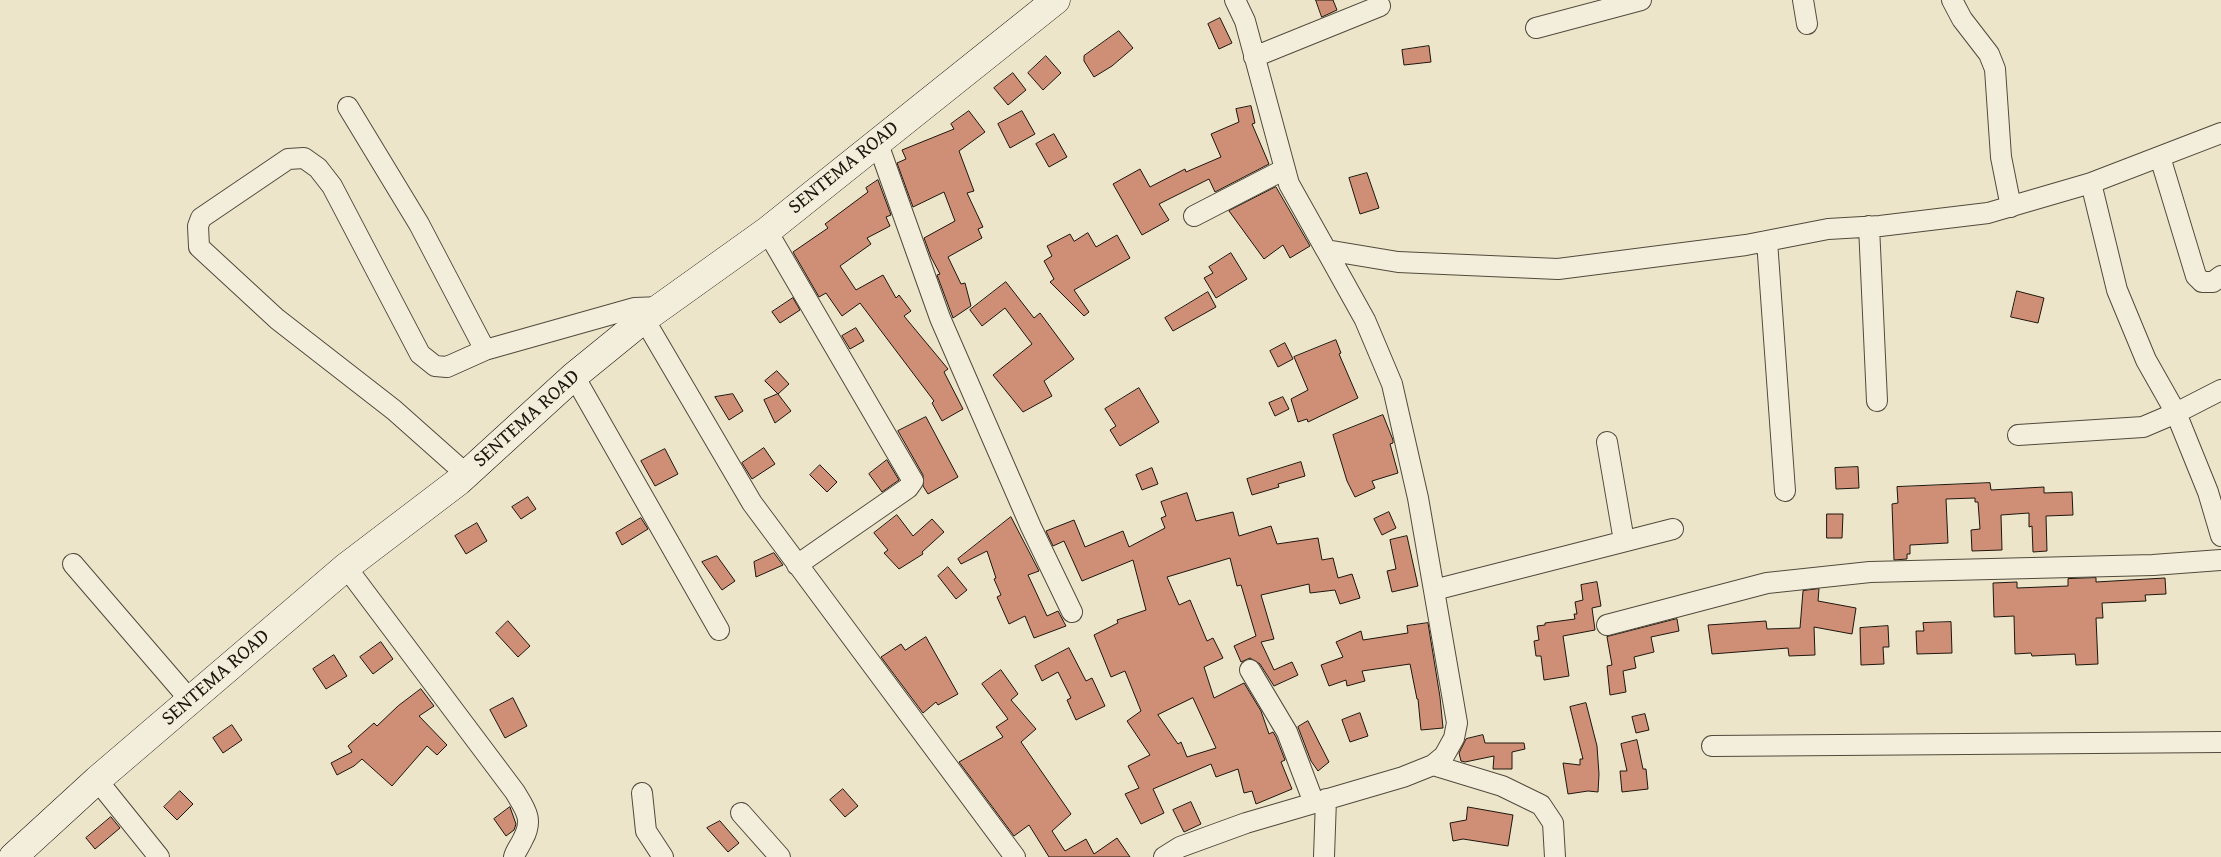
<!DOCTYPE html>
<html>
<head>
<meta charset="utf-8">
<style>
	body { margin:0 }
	canvas { display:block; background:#ece5c9 }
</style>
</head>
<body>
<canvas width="2221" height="857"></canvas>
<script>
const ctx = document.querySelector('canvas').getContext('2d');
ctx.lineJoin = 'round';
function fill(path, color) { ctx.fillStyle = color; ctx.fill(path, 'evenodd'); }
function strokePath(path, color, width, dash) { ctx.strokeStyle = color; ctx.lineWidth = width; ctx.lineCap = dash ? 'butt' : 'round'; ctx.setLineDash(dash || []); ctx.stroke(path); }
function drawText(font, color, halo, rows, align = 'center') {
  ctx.font = font + ' "Gentium Book Plus",serif'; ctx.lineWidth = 4; ctx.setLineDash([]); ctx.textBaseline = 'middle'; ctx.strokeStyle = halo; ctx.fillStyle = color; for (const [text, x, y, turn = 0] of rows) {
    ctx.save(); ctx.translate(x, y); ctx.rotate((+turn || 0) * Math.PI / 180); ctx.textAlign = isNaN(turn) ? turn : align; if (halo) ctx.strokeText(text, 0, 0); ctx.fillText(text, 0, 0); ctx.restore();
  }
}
const building = new Path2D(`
	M1316,0H1333L1337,10L1322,17Z
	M1220,18L1232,43L1219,49L1208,24Z
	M1119,31L1133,48L1112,66L1094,77L1084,61V56Z
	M1429,46L1431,62L1404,65L1402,50Z
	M1046,56L1061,73L1043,90L1028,73Z
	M1013,73L1026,90L1008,105L994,88Z
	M1251,106L1255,123L1252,124L1269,164L1215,192L1209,179L1159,204L1169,220L1142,235L1113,184L1140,169L1150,187L1185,169L1186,172L1221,157L1211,134L1239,122L1236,109Z
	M969,111L985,132L959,151L974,191L967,193L983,227L978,229L982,238L948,257L961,284L965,283L971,306L953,318L937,275L940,274L931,257L924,238L955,221L944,192L913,207L897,163L906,159L902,150L954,129L951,124Z
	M1022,111L1035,134L1010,148L998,124Z
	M1054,134L1067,157L1049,167L1036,144Z
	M1367,173L1379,208L1360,214L1349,178Z
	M878,180L891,215L886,217L890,226L867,238L871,244L840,266L856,290L883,275L896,298L899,295L911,311L904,316L948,369L944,372L963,409L942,421L932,403L934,401L860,303L842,316L826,293L819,297L793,252L828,228L825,224L868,192L866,188Z
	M1276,187L1310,246L1290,258L1283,245L1264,259L1229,211Z
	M1088,233L1096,247L1117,235L1130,258L1074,290L1089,312L1084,316L1050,282L1054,279L1044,261L1052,256L1047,246L1070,234L1074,241Z
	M1231,253L1247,279L1216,298L1204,278L1213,273L1209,267Z
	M1006,282L1034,318L1040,313L1074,359L1044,381L1052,396L1023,412L993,375L1032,344L1005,308L982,326L970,310Z
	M2017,291L2044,298L2038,323L2011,317Z
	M1208,292L1216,307L1173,331L1165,318Z
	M793,298L800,310L780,323L772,312Z
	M856,328L864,341L850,349L842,336Z
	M1336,340L1341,353L1339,354L1358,398L1308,422L1307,419L1298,422L1291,399L1308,390L1294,357Z
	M1285,343L1293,359L1278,367L1270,351Z
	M777,371L789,384L778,394L765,381Z
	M1139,388L1159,422L1120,446L1110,430L1116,426L1105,409Z
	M733,394L743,411L729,420L715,397Z
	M778,394L791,411L775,423L764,400Z
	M1283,397L1289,409L1275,416L1269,403Z
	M1383,415L1393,440V443L1390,444L1398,473L1372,481L1375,488L1355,497L1347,481L1333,435Z
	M926,417L958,477L928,494L923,486V475L898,431Z
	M764,448L775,464L752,479L742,463Z
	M665,449L678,474L655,486L641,461Z
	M887,460L899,480L882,492L869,474Z
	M1301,462L1305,476L1278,484L1279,487L1252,495L1247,479Z
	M820,465L837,482L827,492L810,475Z
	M1858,467L1859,488L1836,489L1835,468Z
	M1152,468L1158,484L1142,490L1136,475Z
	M1990,483L1991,490L2044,487V493L2072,492L2073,515L2046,516L2047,551L2033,552L2032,526L2029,527V513L2001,515L2002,550L1972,551L1971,530L1980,529L1978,502H1975V498L1946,499L1948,543L1910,545V554H1907V559L1894,560L1892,504L1898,503L1897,487Z
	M1187,493L1196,521L1233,512L1239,536L1271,526L1277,544L1318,538L1322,560L1333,558L1338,578L1352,574L1360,598L1340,604L1335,590L1310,593L1309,584L1261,595L1274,639L1261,642L1274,670L1292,662L1298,675L1274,686L1260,664L1250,658L1241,662L1234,646L1256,636L1241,585L1237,586L1230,558L1167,577L1179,605L1190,600L1207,641L1213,638L1223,658L1204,667L1214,698L1244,683L1261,711L1269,734L1273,732L1276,737L1285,760L1281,762L1292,789L1256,804L1252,791L1244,793L1238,769L1216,777L1211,764L1153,789L1164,813L1141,824L1125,794L1139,788L1128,766L1150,755L1127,721L1141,711L1125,671L1111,677L1094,635L1118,623L1117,620L1146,610L1133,560L1082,581L1064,541L1053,546L1046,531L1074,520L1085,547L1123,531L1129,547L1165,528L1161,518L1166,516L1161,502ZM1193,698L1216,748L1187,757L1181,742L1178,744L1158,715Z
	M528,497L536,509L521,519L512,507Z
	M1389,512L1396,528L1382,535L1374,519Z
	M1827,514H1843L1842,538H1827Z
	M897,515L913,536L932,519L944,532L922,552L923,554L899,569L884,553L888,550L874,533Z
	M1011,517L1039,571L1028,575L1047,616L1058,611L1066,626L1034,638L1025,616L1009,624L997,597L1001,595L994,579L996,578L987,551L961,564L958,559Z
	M641,518L648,529L622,545L616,533Z
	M477,523L487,541L466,554L455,536Z
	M1407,536L1418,586L1392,592L1387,571L1396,569L1390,540Z
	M774,553L783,565L756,577L754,562Z
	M717,556L735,581L722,590L702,562Z
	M948,567L967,590L956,599L938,576Z
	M2096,578V582L2165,578L2166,594L2145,595L2146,601L2102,603L2103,618H2096L2098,664L2076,665L2075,654L2032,656L2031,653L2015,654L2014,616L1994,617L1993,583L2017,582V588L2068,586V579Z
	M1597,582L1601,606L1592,608L1595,630L1563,636L1569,676L1544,680L1541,656H1536L1534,641L1539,640L1537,626L1545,625V623L1575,619L1574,614H1577L1575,602L1583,600L1581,585Z
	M1819,589L1818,601L1856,608L1852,634L1814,627L1815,655L1789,656L1788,648L1712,654L1708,625L1766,621L1767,629L1800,628L1803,591Z
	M1677,619L1679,631L1651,637L1654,652L1634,657L1636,668L1623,671L1626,692L1610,695L1607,666L1612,665L1607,637Z
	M508,621L530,646L518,657L496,633Z
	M1951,622L1952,653L1917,654L1916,631H1924L1923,623Z
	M1428,623L1440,697L1443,728L1421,730L1418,699H1417L1410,664L1362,671L1365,681L1347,686L1346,680L1329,686L1321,665L1343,657L1336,642L1361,631L1363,640L1408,633L1407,626Z
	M1888,626L1889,647H1883L1884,664L1861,665L1860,628Z
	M926,637L958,694L938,705L936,702L923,713L881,657L901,644L905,650Z
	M381,642L393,659L373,674L360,657Z
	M1069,648L1086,681L1092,678L1105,706L1076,720L1067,700L1071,698L1058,672L1042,681L1035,666Z
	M334,655L347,676L326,689L313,669Z
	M1001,670L1018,694L1011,700L1036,729L1021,742L1071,814L1052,831L1065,851L1086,839L1094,854L1117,838L1130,857H1049L1029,825L1014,836L959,762L1003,737L996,727L1008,719L982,684Z
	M421,689L434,706L419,716L447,745L437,755L427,746L392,786L362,759L354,766L337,775L331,763L352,752L348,746L374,723L377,726L398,706Z
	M513,698L527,726L505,738L490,710Z
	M1586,703L1597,746L1599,774L1598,792L1588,791L1568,794L1563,763L1580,765V759H1583L1570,707Z
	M1360,713L1368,736L1350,742L1342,720Z
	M1645,714L1649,730L1636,733L1632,717Z
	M1308,721L1329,762L1318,771L1311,761L1298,727Z
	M232,725L242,740L223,753L213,738Z
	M1483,735L1485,743H1524L1525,749L1512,752V769H1493L1494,756L1465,762L1461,761L1459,753L1466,739Z
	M1637,740L1643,769H1646L1648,789L1622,792L1620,771H1627L1621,744Z
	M843,789L858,806L845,817L830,800Z
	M180,791L193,804L177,820L164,807Z
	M1191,802L1201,824L1184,832L1173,810Z
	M510,807L516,824L514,830L506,836L494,819Z
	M1468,807L1513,815L1508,846L1463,839L1453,841L1450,823L1466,820Z
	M111,817L120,828L95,849L86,838Z
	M720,821L739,843L728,852L707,828Z`);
fill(building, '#cf8f77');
strokePath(building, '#1e160d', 1);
const minor = new Path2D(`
	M1235,0L1245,21L1289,184L1326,250L1398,262L1558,269L1746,245L1828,229L1880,226L1988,213L2091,183L2221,133
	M1803,0L1807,24
	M1952,0L1962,19L1989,54L1995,69L2001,157L2011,207
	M1536,28L1641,0
	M1254,57L1380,6
	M348,107L419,224L485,350
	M877,141L940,318L1031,527L1072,612
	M2160,157L2196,276L2202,282H2213L2221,276
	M2091,183L2117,290L2146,360L2176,413L2208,492L2221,536
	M1194,216L1285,169
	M1869,226L1877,401
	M767,231L913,481L908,488L797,565
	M1767,241L1785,491
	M644,319L752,503L1015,857
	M574,376L719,630
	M2018,435L2143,427L2176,413L2221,390
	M1607,442L1624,541
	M466,474L394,410L277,319L199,247L198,226L201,218L288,159L304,158L318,168L332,186L420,354L435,366L447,367L485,350L634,308L662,307
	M73,564L190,700
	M346,567L515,792C525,809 534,819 523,839C520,846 516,850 514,857
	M1434,590L1673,529
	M1607,625L1767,583L1870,572L2153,565L2221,560
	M1250,670L1287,732L1314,803
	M1712,746L2221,742
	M1433,765L1502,786L1541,805L1553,823L1555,857
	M97,780L159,857
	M642,793L646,831L663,857
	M741,813L780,857
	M1164,857L1180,847L1246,823L1403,777L1433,765L1444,756L1454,738L1457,723L1418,498L1392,384L1365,320L1326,250
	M1324,857L1326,799`);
const secondary = new Path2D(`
	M13,857L97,780L346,567L459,481L574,376L644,319L767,231L1056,0`);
strokePath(minor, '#524a3c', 22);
strokePath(secondary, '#1e160d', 29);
strokePath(minor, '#f3eedc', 20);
strokePath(secondary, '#f3eedc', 28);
drawText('20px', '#1e160d', '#f3eedc', [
	["SENTEMA ROAD",844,168,-39],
	["SENTEMA ROAD",527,419,-42],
	["SENTEMA ROAD",216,678,-41]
]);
</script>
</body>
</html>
